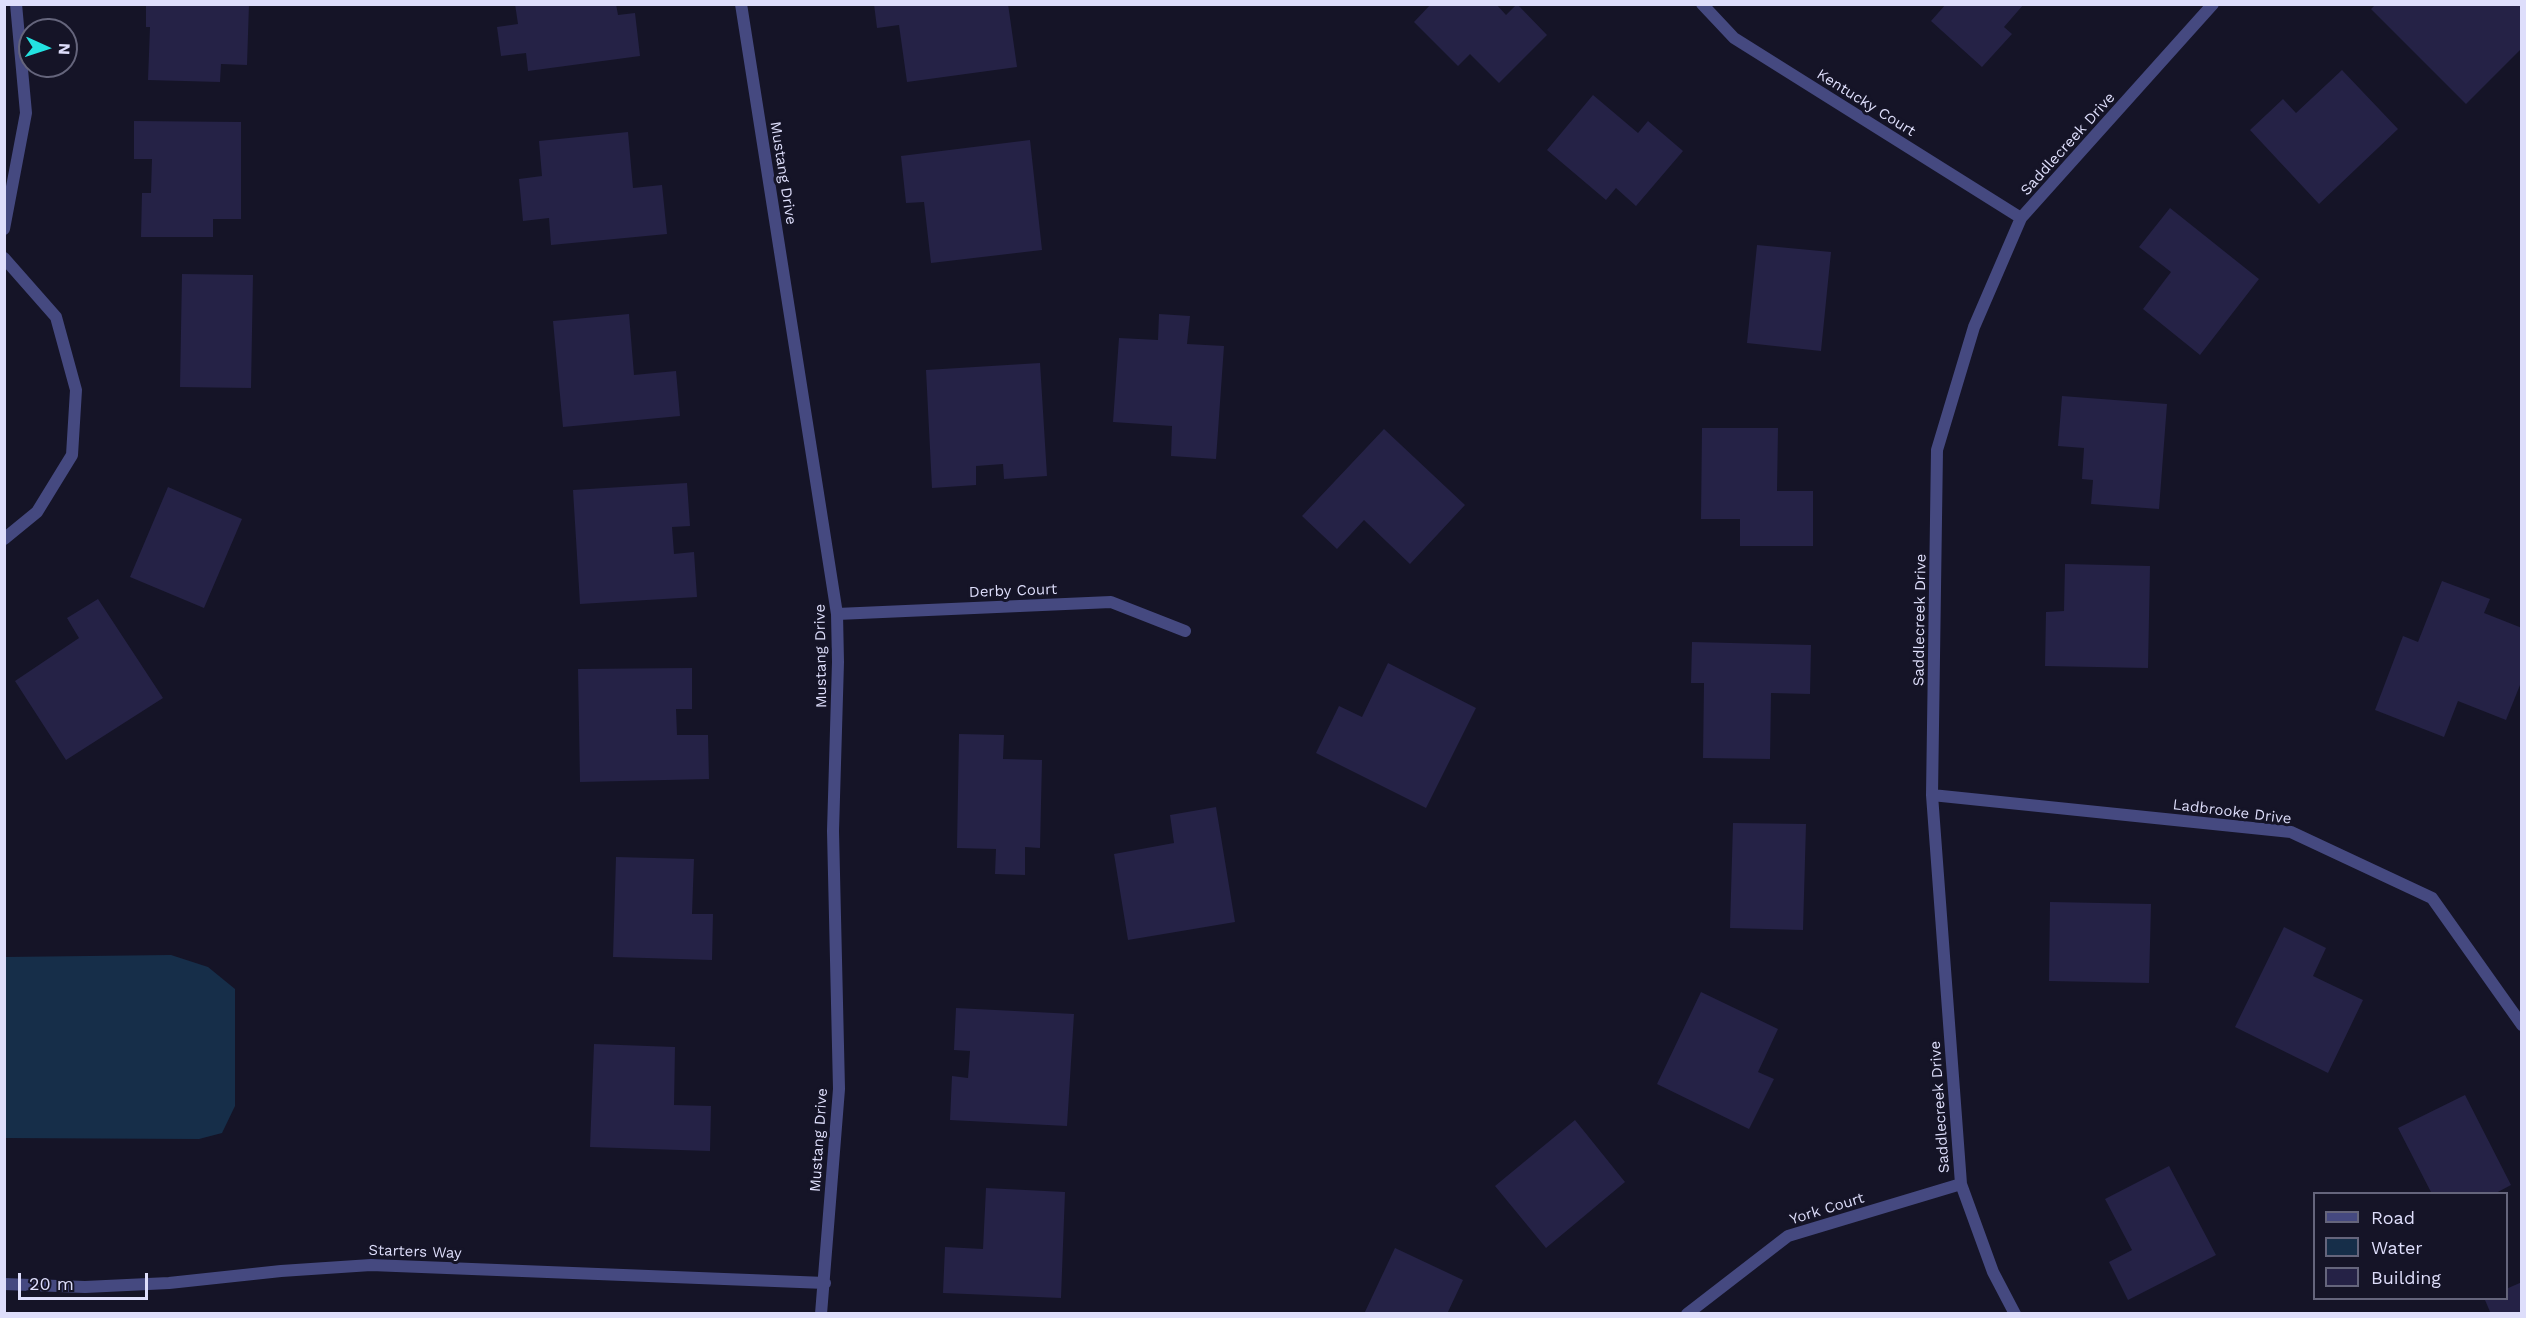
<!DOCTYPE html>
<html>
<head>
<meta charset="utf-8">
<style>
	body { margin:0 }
	#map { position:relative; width:2526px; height:1318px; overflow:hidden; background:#151427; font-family:"Work Sans",sans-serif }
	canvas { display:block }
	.frame { position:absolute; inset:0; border:6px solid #dedefb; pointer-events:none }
	.legend { position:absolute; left:2313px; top:1192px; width:195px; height:108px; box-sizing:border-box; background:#151427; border:2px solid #65657c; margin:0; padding:8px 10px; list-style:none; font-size:18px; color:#dedefb }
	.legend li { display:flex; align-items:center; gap:12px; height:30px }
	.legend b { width:30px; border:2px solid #65657c }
	.north { position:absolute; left:18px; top:18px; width:60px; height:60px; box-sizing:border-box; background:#151427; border:2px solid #65657c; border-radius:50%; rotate:93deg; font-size:16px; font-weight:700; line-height:24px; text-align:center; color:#dedefb }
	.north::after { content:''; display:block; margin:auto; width:21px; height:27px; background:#23e2e1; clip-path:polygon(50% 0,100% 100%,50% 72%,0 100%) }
	.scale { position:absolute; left:18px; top:1273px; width:130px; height:27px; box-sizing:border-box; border:3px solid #dedefb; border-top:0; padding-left:8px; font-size:18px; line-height:21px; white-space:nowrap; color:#dedefb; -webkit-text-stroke:4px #151427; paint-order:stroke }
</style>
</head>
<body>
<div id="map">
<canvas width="2526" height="1318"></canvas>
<div class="frame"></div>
<ul class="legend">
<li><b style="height:8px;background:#454980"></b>Road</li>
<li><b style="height:16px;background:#162e49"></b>Water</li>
<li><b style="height:16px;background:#252246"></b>Building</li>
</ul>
<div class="north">N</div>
<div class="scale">20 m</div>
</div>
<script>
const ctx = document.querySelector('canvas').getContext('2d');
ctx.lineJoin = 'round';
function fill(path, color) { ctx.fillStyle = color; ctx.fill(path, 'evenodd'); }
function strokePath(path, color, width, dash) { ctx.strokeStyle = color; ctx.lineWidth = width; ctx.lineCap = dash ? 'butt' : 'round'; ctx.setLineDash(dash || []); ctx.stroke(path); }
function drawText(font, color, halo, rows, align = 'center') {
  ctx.font = font + ' "Work Sans",sans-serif'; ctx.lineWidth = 6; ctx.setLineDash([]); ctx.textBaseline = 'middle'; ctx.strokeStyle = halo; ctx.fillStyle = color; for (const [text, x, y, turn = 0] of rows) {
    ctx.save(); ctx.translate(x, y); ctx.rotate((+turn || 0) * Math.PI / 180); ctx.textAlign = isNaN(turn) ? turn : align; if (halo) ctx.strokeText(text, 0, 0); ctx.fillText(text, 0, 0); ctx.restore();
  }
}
fill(new Path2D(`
	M171,955L208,967L235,989V1106L222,1133L199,1139L5,1138V957Z`), '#162e49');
fill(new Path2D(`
	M146,4H249L247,65L221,64L220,82L148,80L150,27H146Z
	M515,4H616L618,15L635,13L640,56L528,71L526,53L501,56L497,27L518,24Z
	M874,4H1008L1017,67L907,82L899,25L877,28Z
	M1431,4H1496L1506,15L1517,4L1547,35L1499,83L1470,54L1458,66L1414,22Z
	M1946,4H2024L2004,27L2012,34L1982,67L1931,21Z
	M2376,4H2522V48L2466,104L2371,9Z
	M2342,70L2398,129L2319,204L2250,130L2283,99L2296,113Z
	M1593,95L1638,133L1648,121L1683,151L1636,206L1616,188L1606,200L1547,150Z
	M134,121L241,122V219H213V237H141L142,193H151L152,159H134Z
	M628,132L633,188L662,185L667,234L551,245L549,218L523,221L519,179L542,176L539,141Z
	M1030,140L1042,250L931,263L924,202L906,203L901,156Z
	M2170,208L2259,279L2200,355L2143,309L2171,272L2139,247Z
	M1757,245L1831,252L1821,351L1747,343Z
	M182,274L253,275L251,388L180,387Z
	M629,314L634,375L676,371L680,416L563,427L553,321Z
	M1159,314L1190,316L1187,344L1224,346L1216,459L1171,456L1172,426L1113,422L1119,338L1158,340Z
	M1040,363L1047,476L1004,479L1003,464L976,466V485L932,488L926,370Z
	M2062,396L2167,404L2159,509L2091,504L2093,480L2082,479L2084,448L2058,446Z
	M1702,428H1778L1777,491H1813V546H1740V519H1701Z
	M1384,429L1465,505L1410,564L1364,520L1337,549L1302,516Z
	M687,483L690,526L672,527L674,554L694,552L697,597L580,604L573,490Z
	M168,487L242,519L204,608L130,577Z
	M2065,564L2150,566L2148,668L2045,666L2046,612L2064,611Z
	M2442,581L2490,599L2484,613L2522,628V680L2506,720L2458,701L2444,737L2375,710L2403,636L2418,642Z
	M98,599L163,698L66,760L15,681L79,638L67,618Z
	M1692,642L1811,645L1810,694L1771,693L1770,759L1703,758L1704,683H1691Z
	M1388,663L1476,708L1426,808L1316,753L1339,706L1362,717Z
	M692,668V709H676L677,735H708L709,779L580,782L578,669Z
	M959,734L1004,735L1003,759L1042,760L1040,848L1025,847V875L995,874L996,849L957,848Z
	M1216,807L1235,922L1128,940L1114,854L1174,843L1170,815Z
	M1733,823L1806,824L1803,930L1730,928Z
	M616,857L694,859L692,914H713L712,960L613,957Z
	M2050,902L2151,904L2149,983L2049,981Z
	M2284,927L2326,948L2313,976L2363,1000L2328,1073L2235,1027Z
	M1701,992L1778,1029L1758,1072L1774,1079L1749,1129L1657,1084Z
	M956,1008L1074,1014L1067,1126L950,1120L952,1076L968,1078L970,1051L954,1050Z
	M594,1044L675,1047L674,1105L711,1106L710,1151L590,1147Z
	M2465,1095L2511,1185L2494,1194H2432L2398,1128Z
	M1575,1120L1625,1182L1546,1248L1495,1186Z
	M2169,1166L2216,1255L2128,1300L2109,1262L2132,1250L2105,1199Z
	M986,1188L1065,1192L1061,1298L943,1293L945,1247L983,1249Z
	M1395,1248L1463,1280L1447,1314H1364Z
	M2522,1282V1314H2491L2485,1300L2506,1298V1289Z`), '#252246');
strokePath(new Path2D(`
	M741,4L837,614L838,662L833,831L839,1089L821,1314
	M1702,4L1734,38L2021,218
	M4,229L26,113L16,4
	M4,258L56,317L76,390L72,455L37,512L4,539
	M837,614L1111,602L1185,631
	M1932,795L2291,832L2432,898L2522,1025
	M4,1284L85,1287L169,1283L281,1271L371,1265L825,1283
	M1687,1314L1788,1236L1961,1184
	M2015,1314L1993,1272L1961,1184L1932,795L1937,450L1974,327L2021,218L2213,4`), '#454980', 12);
drawText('15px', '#dedefb', '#151427', [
	["Kentucky Court",1866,103,32],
	["Saddlecreek Drive",2068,144,-48],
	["Mustang Drive",783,173,81],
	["Derby Court",1013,591,-2],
	["Saddlecreek Drive",1920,620,-89],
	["Mustang Drive",821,656,-91],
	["Ladbrooke Drive",2232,812,7],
	["Saddlecreek Drive",1940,1107,-94],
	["Mustang Drive",819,1140,-86],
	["York Court",1827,1209,-17],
	["Starters Way",415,1252,2]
]);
</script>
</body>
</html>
